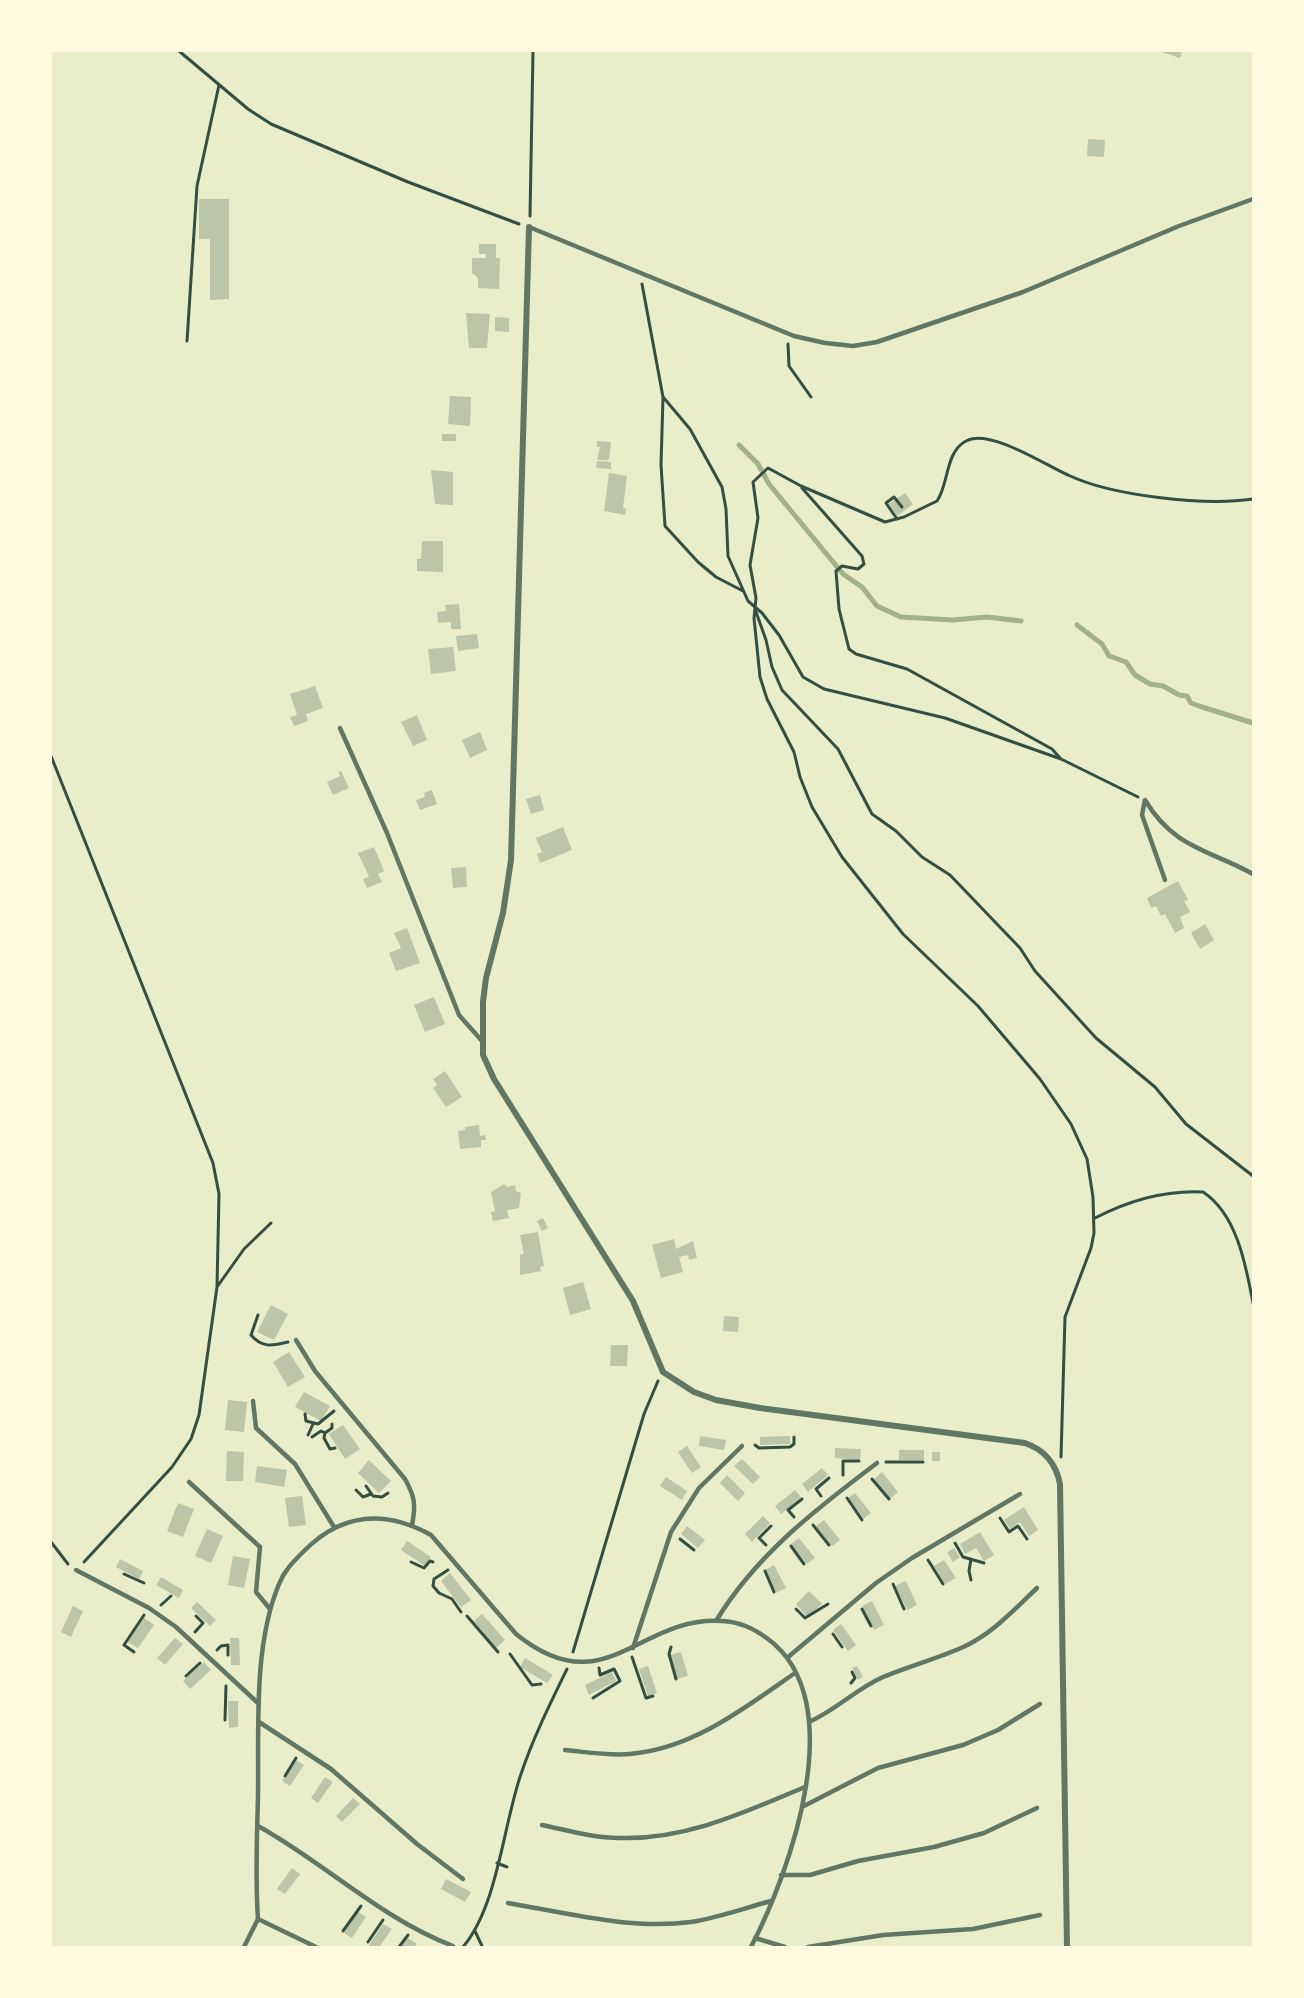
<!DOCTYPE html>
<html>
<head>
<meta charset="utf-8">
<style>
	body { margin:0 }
	#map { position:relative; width:1304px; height:1998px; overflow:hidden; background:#e9edc9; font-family:Rubik,sans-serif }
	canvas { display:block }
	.frame { position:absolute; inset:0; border:52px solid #fefae0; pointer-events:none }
</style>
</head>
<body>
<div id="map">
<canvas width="1304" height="1998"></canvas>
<div class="frame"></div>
</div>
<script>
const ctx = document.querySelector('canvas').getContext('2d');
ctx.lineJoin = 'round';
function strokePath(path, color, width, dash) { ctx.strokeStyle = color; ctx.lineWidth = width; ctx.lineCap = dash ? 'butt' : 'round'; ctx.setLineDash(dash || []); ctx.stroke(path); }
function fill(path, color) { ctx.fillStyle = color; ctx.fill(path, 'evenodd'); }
strokePath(new Path2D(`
	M739,445L758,464L769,484L843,574L862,587L877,606L901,617L953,620L987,617L1021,621
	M1077,625L1102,644L1109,656L1126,662L1135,675L1150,684L1163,686L1179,695L1187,696L1191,703L1199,706L1253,723`), '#a3b18a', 5);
fill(new Path2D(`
	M1159,51H1182L1180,58Z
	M1088,139L1105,140L1104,157L1087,156Z
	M199,199H229V299L210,300V239H199Z
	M479,244H496V258H500L499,289L478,288V278L472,273V258H486V254H479Z
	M466,313L490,314L487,348H469Z
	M495,317L509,318V332L495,331Z
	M450,396L471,397L470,426L448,424Z
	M442,434H456V441H442Z
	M597,441L611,442L609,460H597L600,447H597Z
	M597,461L611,462V469L596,468Z
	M431,470L453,472V505L435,504Z
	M609,473L627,476L623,508L626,509L625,515L604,511Z
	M905,493L913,504L897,516L889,504Z
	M422,541H443V572L417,571V559H421Z
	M459,604L461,629H451V622L438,623L437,612L446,611L445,605Z
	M477,634L479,648L458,651L456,636Z
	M453,647L456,671L431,674L428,649Z
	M315,686L323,708L306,714L308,721L294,726L290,717L297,715L290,694Z
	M417,715L427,740L413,746L401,722Z
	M480,732L487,750L470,758L462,740Z
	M341,771L349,788L333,795L327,782L340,776L338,772Z
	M432,790L437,804L420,810L416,800L425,797L424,793Z
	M540,795L544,810L531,814L526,799Z
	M563,827L572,850L540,863L537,854L542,852L536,838Z
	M374,847L384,871L378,874L382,882L367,888L363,879L369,877L358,853Z
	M466,867L467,887L453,888L451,868Z
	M1178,881L1188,900L1184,901L1190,912L1180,917L1184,928L1175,933L1165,914L1161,916L1156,906L1151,908L1147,898Z
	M1205,924L1214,940L1200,949L1191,933Z
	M407,928L420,963L396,971L389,953L401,948L394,933Z
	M434,997L445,1024L425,1032L414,1005Z
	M445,1071L462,1097L446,1107L433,1088L437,1085L433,1079Z
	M479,1125L480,1136L485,1135L486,1140H481V1147L460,1149L458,1131L465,1130V1127Z
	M504,1184L507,1187L515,1185L516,1191L521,1193L519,1208L507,1210L509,1218L493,1221L491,1212L495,1211L491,1192Z
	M543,1218L548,1228L542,1231L537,1221Z
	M538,1232L544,1266L540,1267L541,1271L520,1275V1255L524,1254L520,1235Z
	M674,1239L676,1249L693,1241L697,1258L689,1260L688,1255L679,1257L683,1272L661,1278L652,1245Z
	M583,1282L591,1309L570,1315L563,1288Z
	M271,1305L288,1314L274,1340L257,1332Z
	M724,1316L739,1317L738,1332L723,1331Z
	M611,1345H628L627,1366H610Z
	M289,1352L305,1377L288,1387L273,1362Z
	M304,1392L330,1406L321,1421L295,1407Z
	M228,1400L247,1402L244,1432L225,1430Z
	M343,1425L360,1449L345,1459L329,1434Z
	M700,1436L726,1440L724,1450L699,1446Z
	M790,1436V1444L760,1445V1437Z
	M687,1446L701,1467L692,1473L678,1452Z
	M835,1448L861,1449L860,1460L835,1458Z
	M899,1450H924V1460H899Z
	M227,1451L244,1452L243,1481H226Z
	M932,1452H940V1461H932Z
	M742,1459L760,1477L753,1484L734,1466Z
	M369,1460L391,1481L379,1493L358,1473Z
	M257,1466L287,1470L284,1487L255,1482Z
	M822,1468L828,1475L808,1492L802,1484Z
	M882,1472L898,1492L890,1499L874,1479Z
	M727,1475L745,1493L738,1501L720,1483Z
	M666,1477L687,1491L682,1500L660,1486Z
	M795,1490L801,1497L781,1514L775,1506Z
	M855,1493L871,1513L863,1519L847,1499Z
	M302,1496L306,1525L289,1527L285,1498Z
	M178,1503L194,1509L183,1537L167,1531Z
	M1024,1507L1038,1530L1029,1536L1020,1522L1010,1529L1004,1520Z
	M763,1516L770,1523L752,1542L745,1534Z
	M824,1520L840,1540L832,1546L816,1526Z
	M687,1526L705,1540L698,1548L681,1534Z
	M207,1529L223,1536L211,1563L195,1556Z
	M980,1532L994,1555L984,1561L976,1548L965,1554L960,1544Z
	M799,1538L815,1558L807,1564L791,1544Z
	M407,1541L431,1557L425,1566L401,1550Z
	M954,1548L960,1557L953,1562L947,1553Z
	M233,1556L250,1559L244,1588L228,1585Z
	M120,1559L143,1571L139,1579L116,1567Z
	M944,1560L956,1578L945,1584L934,1566Z
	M774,1565L786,1588L776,1593L765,1570Z
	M450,1573L471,1600L461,1607L441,1581Z
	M161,1577L183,1590L179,1598L156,1585Z
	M906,1581L917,1605L907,1610L895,1586Z
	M809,1591L822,1604L807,1617L796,1604Z
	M872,1601L884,1625L874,1630L862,1606Z
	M197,1602L216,1620L210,1626L191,1608Z
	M73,1606L83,1611L71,1637L61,1632Z
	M482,1614L505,1640L496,1648L474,1621Z
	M144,1618L154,1625L138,1648L128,1642Z
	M841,1624L856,1645L848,1651L833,1630Z
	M175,1638L183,1644L165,1665L157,1658Z
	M230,1638H239L240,1665H231Z
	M681,1652L688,1676L677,1679L670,1655Z
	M525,1658L553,1675L547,1683L520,1667Z
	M204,1662L211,1670L190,1689L183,1681Z
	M648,1666L657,1693L648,1696L639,1669Z
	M857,1666L863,1677L858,1680L852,1668Z
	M612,1672L616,1681L589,1695L585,1685Z
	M228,1701H238V1727L229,1728Z
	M296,1760L304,1765L290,1786L282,1781Z
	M325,1777L333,1782L318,1803L311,1798Z
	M353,1798L360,1804L342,1822L336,1816Z
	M292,1868L300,1874L285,1894L277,1889Z
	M446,1879L471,1892L465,1902L441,1889Z
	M358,1912L366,1917L352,1938L344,1933Z
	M383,1924L392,1929L379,1947H371L369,1945Z
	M408,1938L417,1944L415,1947H401Z`), '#bcc5a7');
strokePath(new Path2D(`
	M179,51L248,109L271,124L408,182L519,224
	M530,216L533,51
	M642,284L663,397L661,465L665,526L698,562L716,577L743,591
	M187,341L197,186L219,85
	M788,344L789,366L811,397
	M663,397L690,429L722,487L726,509L728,556L748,601L762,613L779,635L803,677L824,689L945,718L1061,759L1138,797
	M802,488L862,556L864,564L858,569L842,566L836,571L839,609L849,649L856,654L907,669L1052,749L1061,759
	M897,519L886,503L894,497L902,507
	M755,609L766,640L772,667L782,690L838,749L872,814L896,831L922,857L950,875L1020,948L1035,971L1096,1038L1155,1087L1186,1124L1253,1176
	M51,756L213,1163L219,1194L217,1287
	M1095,1218C1128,1201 1165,1190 1203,1192C1237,1214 1246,1266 1253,1303
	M258,1315L251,1335C262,1348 272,1346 288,1342
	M305,1414L306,1421L318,1424L334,1411
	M332,1424V1428L325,1433L324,1438L330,1449L335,1448
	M308,1435L313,1424
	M312,1437L321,1431L325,1433
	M755,1445L759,1448L790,1447L794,1444V1437
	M1061,1457L1065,1317L1091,1248L1094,1233L1093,1197L1087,1159L1071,1124L1040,1079L978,1006L903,934L842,857L812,807L800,777L794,752L767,699L760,677L754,618L756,598L750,565L758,518L753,482L768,468L801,486L885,522L904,517L937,501C949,484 945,452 966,441C989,428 1045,465 1068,475C1112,496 1204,506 1253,499
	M886,1462H923
	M843,1475V1461H859
	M872,1479L889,1499
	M366,1486L373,1496L382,1497L388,1493
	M356,1490L363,1497L371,1494
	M821,1496L816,1489L829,1478
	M847,1498L862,1520
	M794,1517L788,1510L802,1499
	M1000,1518L1009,1532L1018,1526L1027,1539
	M813,1525L829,1545
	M680,1539L694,1550
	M51,1542L68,1564
	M955,1543L963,1557L984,1563
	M766,1545L759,1538L771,1526
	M791,1546L804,1564
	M971,1559L969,1571L971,1580
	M928,1560L943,1584
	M84,1562L172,1467L191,1439L199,1415L217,1287L244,1249L271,1223
	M411,1562L424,1568L430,1561L433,1562
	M448,1570L434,1579L433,1586L439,1593L452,1599L461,1612
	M765,1571L774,1592
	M124,1574L144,1583
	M893,1584L904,1609
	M161,1605L171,1596
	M796,1609L805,1618L828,1604
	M862,1609L871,1626
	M467,1616L498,1652
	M195,1632L203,1623L196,1616
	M833,1634L842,1647
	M671,1647L669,1654L676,1679
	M217,1650L221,1646L228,1645V1655
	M134,1652L124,1645L144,1615
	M573,1652L644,1414L658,1381
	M510,1654L532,1685L541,1684
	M632,1657L646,1698L653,1696
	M186,1676L200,1663
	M851,1683L855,1678L852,1672
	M593,1698L620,1681L614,1669L600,1675L599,1668
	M225,1720L226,1686
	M285,1776L296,1758
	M497,1863L507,1867
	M343,1931L361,1906
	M475,1931L482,1946
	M368,1942L383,1920
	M399,1947L408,1935
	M463,1947C498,1905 503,1826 521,1774C533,1738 550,1704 567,1669`), '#344e41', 3);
strokePath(new Path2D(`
	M529,227L794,336L825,343L853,346L877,342L1023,292L1179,226L1253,199
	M340,728L387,833L459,1015L482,1041
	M1145,800C1174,848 1207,849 1253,874
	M1145,800L1142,815L1165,880
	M296,1340L315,1371L405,1479C415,1497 416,1505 412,1525
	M253,1401L256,1428L295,1464L334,1527
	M189,1482L260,1547L256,1592L270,1609
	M76,1570L149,1608L176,1627L259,1704
	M716,1621C756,1555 816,1509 877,1463
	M633,1648L671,1532L699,1488L742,1446
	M787,1658L876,1583L912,1558L1020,1494
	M259,1722L331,1769L417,1844L463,1879
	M809,1722C836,1710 856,1689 883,1677C909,1666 936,1659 961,1648C991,1635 1014,1610 1037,1588
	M565,1750C586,1752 609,1756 630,1754C693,1749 746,1707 795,1673
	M802,1807L878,1768L963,1745L998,1730L1040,1704
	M542,1825C567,1830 593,1838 619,1838C686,1840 745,1812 805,1787
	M258,1826C325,1863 380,1918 453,1946
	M781,1875H810L858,1861L934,1847L984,1833L1037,1808
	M508,1903C567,1913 631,1930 691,1922C717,1918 745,1908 771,1901
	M258,1919L316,1947
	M755,1938L785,1947
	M244,1947L258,1919C255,1878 257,1837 258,1796C259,1730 253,1646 279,1584C284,1571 293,1562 303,1552C341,1513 384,1509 431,1535L516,1634C605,1706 639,1615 722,1621C740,1622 753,1628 768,1639C852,1701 790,1872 751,1947
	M808,1947L883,1935L973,1929L1040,1915`), '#617663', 4.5);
strokePath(new Path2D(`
	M529,227L511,860L503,913L486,978L483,1002V1055L494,1079L633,1301L663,1372L694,1392L716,1400L760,1408L1025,1443C1045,1450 1056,1463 1060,1484L1067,1947`), '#617663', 6);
</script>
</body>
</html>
